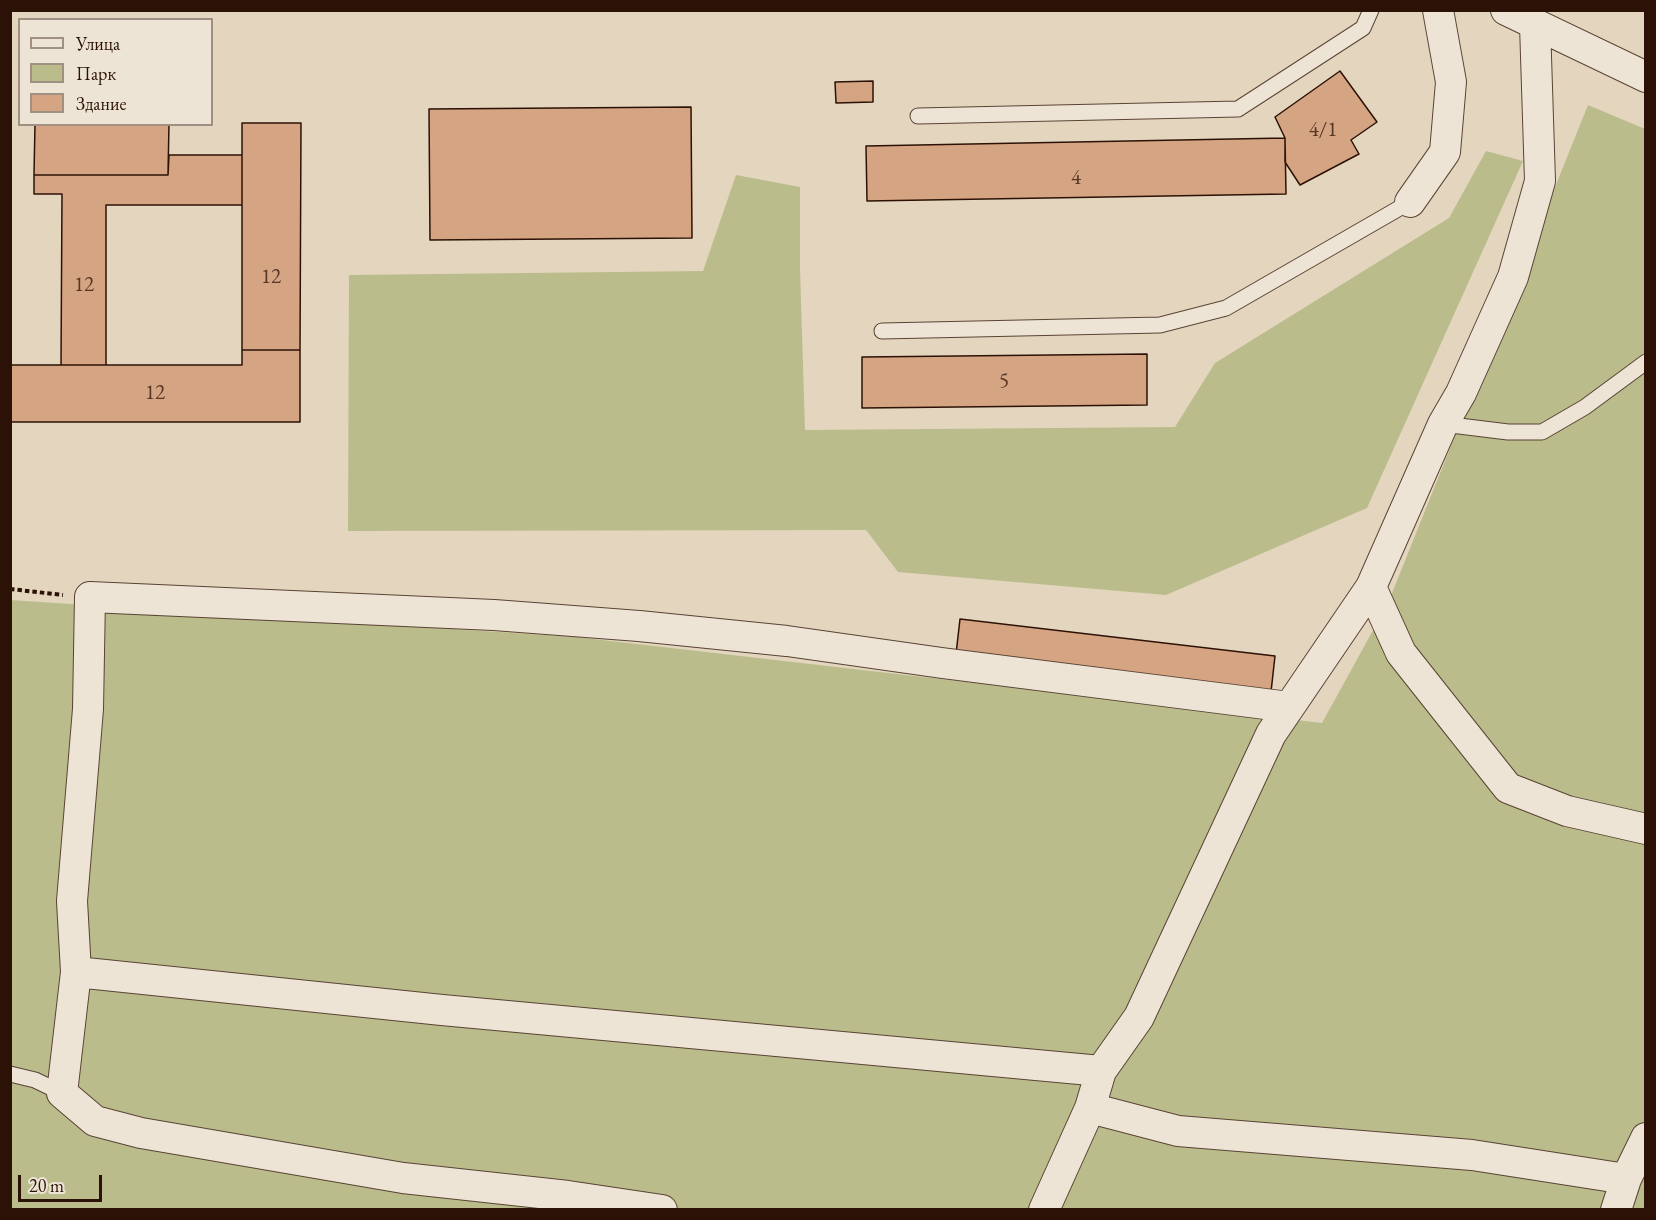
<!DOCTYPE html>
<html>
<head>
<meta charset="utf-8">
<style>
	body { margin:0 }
	#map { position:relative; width:1656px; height:1220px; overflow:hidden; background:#e4d6be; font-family:"EB Garamond",serif }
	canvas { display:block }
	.frame { position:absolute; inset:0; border:12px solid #2c1206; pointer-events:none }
	.legend { position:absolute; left:18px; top:18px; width:195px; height:108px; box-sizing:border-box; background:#ede4d5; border:2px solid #a09082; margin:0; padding:8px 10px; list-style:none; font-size:18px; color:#2c1206 }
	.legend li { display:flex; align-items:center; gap:12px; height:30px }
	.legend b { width:30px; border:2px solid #a09082 }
	.scale { position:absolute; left:18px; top:1175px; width:84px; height:27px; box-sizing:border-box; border:3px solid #2c1206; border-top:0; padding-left:8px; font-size:18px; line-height:21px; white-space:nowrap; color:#2c1206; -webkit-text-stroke:4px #ede4d5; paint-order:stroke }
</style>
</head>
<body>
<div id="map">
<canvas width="1656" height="1220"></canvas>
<div class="frame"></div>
<ul class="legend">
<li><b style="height:8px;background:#ede4d5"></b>Улица</li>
<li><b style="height:16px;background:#bbbc8c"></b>Парк</li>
<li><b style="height:16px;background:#d5a482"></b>Здание</li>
</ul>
<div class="scale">20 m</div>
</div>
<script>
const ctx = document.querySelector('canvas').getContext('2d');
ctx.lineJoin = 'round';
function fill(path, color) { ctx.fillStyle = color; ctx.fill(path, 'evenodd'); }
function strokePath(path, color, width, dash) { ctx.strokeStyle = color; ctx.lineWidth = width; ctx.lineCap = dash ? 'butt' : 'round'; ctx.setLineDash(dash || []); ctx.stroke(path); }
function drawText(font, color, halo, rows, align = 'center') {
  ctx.font = font + ' "EB Garamond",serif'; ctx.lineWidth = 4.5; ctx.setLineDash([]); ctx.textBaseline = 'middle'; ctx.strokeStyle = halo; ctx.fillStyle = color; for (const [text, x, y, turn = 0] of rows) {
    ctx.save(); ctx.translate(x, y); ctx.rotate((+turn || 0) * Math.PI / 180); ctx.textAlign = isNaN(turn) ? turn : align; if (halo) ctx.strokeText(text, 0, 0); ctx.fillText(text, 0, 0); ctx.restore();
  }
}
fill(new Path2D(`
	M1588,105L1645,129V1209H11L10,600L576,637L1322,723L1388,603Z
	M1486,151L1523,161L1367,508L1166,595L898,572L866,530L348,531L349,275L703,271L736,175L800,187V268L805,430L1175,427L1215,363L1449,218Z`), '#bbbc8c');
const building = new Path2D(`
	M1340,71L1377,122L1351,140L1359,154L1300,185L1285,162V138L1275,117Z
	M873,81V102L836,103L835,82Z
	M691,107L692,238L430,240L429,109Z
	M242,123H301L300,350H242Z
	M35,124H169L168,175H34Z
	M1285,138L1286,194L867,201L866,146Z
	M169,155H242V205H106V365H61L62,194H34V175H168Z
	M242,350H300V422H10V365H242Z
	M1147,354V405L862,408V357Z
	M960,619L1275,656L1271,692L956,654Z`);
fill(building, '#d5a482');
strokePath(building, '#2c1206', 1.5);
const service = new Path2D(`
	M918,116L1238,109L1363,28L1371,10
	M882,331L1160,325L1226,308L1410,202
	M1443,424L1508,432H1542L1585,407L1646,362
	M10,1074L35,1080L62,1093`);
const minor = new Path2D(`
	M1506,10L1646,77
	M1410,202L1445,152L1451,82L1438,10
	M1371,587L1401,653L1508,788L1567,811L1646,829
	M76,972L442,1010L1101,1071
	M1090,1108L1178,1131L1472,1155L1626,1179
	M662,1210L568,1196L403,1178L141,1133L95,1121L62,1093L76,972L72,901L88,709L90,597L494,615L639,626L787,641L942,663L1289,707
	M1044,1210L1090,1108L1101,1071L1139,1017L1271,734L1371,587L1443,424L1461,393L1513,277L1540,181L1535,25
	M1616,1210L1626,1179L1646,1138`);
strokePath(service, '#5a4334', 17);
strokePath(minor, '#5a4334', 32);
strokePath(new Path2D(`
	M10,589L63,595`), '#2c1206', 4, [4.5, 3]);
strokePath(service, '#ede4d5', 15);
strokePath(minor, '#ede4d5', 30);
drawText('21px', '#563625', null, [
	["4/1",1323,130],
	["4",1076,178],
	["12",271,277],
	["12",84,285],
	["5",1004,381],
	["12",155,393]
]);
</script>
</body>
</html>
